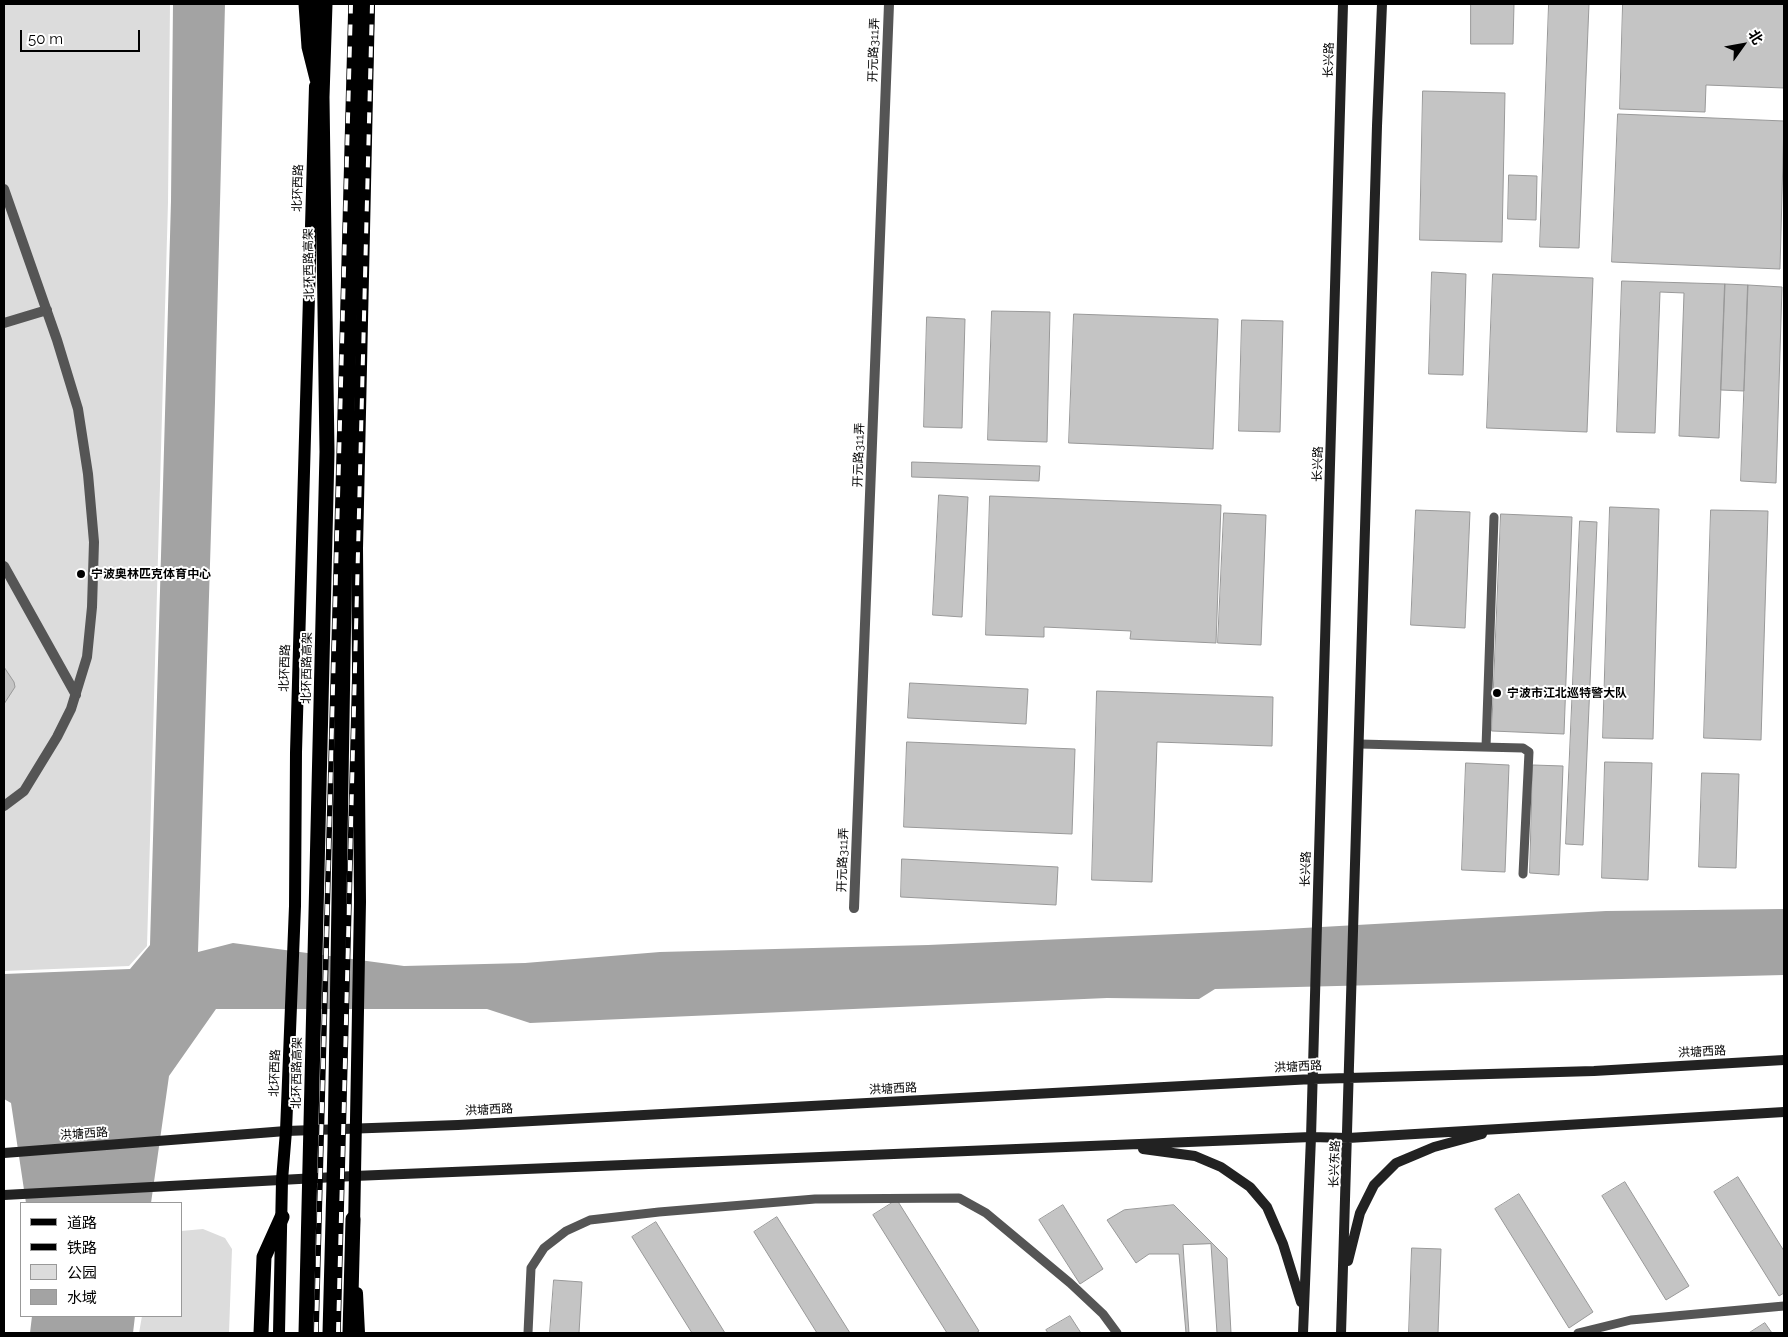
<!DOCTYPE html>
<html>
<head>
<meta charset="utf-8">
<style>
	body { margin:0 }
	#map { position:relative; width:1788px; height:1337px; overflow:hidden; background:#fff; font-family:Raleway,"Noto Sans SC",sans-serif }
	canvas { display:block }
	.frame { position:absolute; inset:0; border:5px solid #000; pointer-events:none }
	.legend { position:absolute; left:20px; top:1202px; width:162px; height:115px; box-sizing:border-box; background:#fff; border:1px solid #999; margin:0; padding:6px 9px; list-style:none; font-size:15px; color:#000 }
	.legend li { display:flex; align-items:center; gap:10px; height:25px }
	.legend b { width:25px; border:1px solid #999 }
	.north { position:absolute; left:1718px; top:20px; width:50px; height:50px; -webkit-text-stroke:4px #fff; paint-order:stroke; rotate:58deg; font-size:14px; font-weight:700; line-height:20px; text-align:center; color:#000 }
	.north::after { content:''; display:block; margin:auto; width:18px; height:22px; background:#000; clip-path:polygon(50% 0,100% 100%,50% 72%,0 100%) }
	.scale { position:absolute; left:20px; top:30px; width:120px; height:22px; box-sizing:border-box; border:2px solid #000; border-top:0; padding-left:6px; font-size:15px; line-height:18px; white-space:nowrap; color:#000; -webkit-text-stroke:4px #fff; paint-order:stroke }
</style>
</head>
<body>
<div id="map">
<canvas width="1788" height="1337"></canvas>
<div class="frame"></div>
<ul class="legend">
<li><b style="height:6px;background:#000"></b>道路</li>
<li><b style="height:6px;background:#000"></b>铁路</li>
<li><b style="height:14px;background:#dcdcdc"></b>公园</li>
<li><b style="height:14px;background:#a3a3a3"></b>水域</li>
</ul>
<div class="north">北</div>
<div class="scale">50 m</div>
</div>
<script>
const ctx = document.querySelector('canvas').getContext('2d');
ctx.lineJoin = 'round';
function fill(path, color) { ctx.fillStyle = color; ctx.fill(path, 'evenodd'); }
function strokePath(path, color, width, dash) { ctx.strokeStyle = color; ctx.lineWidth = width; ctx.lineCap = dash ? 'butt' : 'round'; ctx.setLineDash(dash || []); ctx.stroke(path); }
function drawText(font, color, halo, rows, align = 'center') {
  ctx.font = font + ' Raleway,"Noto Sans SC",sans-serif'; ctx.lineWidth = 4; ctx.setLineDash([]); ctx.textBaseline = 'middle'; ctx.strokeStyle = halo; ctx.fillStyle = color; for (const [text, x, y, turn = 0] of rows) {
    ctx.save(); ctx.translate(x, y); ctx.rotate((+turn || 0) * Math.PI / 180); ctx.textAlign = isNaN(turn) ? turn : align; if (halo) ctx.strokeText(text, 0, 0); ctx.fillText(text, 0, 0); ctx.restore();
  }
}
fill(new Path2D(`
	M4,4H170L168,202L147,946L129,966L4,971Z
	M203,1229L225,1238L232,1249L229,1333H139L142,1316H181V1231Z`), '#dcdcdc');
fill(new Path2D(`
	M173,4H225L215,402L198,952L233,943L404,966L525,963L660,952L928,945L1268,930L1606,911L1784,909V975L1215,989L1199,999H1189L1107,998L530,1023L487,1009H216L169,1076L151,1203H26L11,1103L4,1099V974L130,969L150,945L171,201Z
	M32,1316H135L133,1333H30Z`), '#a3a3a3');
const building = new Path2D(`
	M1471,4H1514L1513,44H1471Z
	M1549,4H1589L1579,248L1540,247Z
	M1623,4H1784V88L1706,85L1705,112L1620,109Z
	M1423,91L1505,93L1502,242L1420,240Z
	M1618,114L1784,121L1780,269L1612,262Z
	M1509,175L1537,176L1536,220L1508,219Z
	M1432,272L1466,274L1463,375L1429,374Z
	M1493,274L1593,278L1587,432L1487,428Z
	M1622,281L1725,284L1719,438L1679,436L1684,293L1660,292L1655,433L1617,432Z
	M1725,284L1748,285L1744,391L1721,390Z
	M1748,285L1782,287L1776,483L1741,481Z
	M992,311L1050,312L1047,442L988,440Z
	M1074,314L1218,319L1213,449L1069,443Z
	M927,317L965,319L962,428L924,427Z
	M1242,320L1283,321L1280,432L1239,431Z
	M912,462L1040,466L1039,481L912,477Z
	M939,495L968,497L962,617L933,615Z
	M990,496L1221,505L1216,643L1130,639L1131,631L1044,627V637L986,635Z
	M1610,507L1659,509L1653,739L1603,738Z
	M1416,510L1470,512L1465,628L1411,625Z
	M1711,510L1768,511L1761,740L1704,738Z
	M1224,513L1266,515L1261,645L1218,643Z
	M1501,514L1572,517L1564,734L1492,731Z
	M1580,521L1597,522L1583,845L1566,844Z
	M4,667L14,682L15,687L4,704Z
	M910,683L1028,689L1026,724L908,718Z
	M1097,691L1273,697L1272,746L1157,742L1152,882L1092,880Z
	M907,742L1075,749L1072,834L904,827Z
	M1605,762L1652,763L1648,880L1602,878Z
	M1466,763L1509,765L1505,872L1462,870Z
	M1533,765L1563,766L1559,875L1530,873Z
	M1702,773L1739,774L1736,868L1699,867Z
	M902,859L1058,867L1056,905L901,897Z
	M1738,1177L1784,1251V1293L1779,1296L1714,1192Z
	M1625,1182L1689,1286L1666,1300L1602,1196Z
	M1519,1194L1593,1312L1569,1328L1495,1209Z
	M897,1200L979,1331L976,1333H947L873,1215Z
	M1063,1205L1103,1269L1080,1284L1039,1220Z
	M1174,1205L1227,1258L1231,1333H1186L1179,1254H1149L1136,1263L1107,1220L1124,1210Z
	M777,1217L850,1333H817L754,1232Z
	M656,1222L725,1333H692L632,1237Z
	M1211,1244L1217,1333H1189L1183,1245Z
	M1412,1248L1441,1249L1438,1333H1409Z
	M554,1280L582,1282L579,1333H550Z
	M1070,1316L1081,1333H1048L1046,1330Z
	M1765,1323L1772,1333H1749Z`);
fill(building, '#c4c4c4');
strokePath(building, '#999', 1);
strokePath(new Path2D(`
	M1359,744L1523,748L1529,752L1523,874
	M1486,747L1494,517
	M528,1333L531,1268L544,1248L566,1231L590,1220L659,1212L815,1199L959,1198L986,1213L1070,1283L1103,1314L1117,1333
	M1578,1333L1631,1320L1784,1306`), '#555', 9);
strokePath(new Path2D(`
	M4,189L57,340L78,409L88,474L94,542L92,607L87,657L71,709L57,737L24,791L4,806
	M4,323L47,310
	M4,566L76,695
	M854,908L889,4`), '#555', 10);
strokePath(new Path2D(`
	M1143,1149L1195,1156L1221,1167L1250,1187L1267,1207L1283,1244L1301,1302
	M4,1153L286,1131L458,1125L1313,1079L1594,1071L1784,1060
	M4,1195L354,1176L1311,1137L1348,1138L1784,1112
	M1348,1261L1360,1213L1374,1185L1396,1163L1434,1147L1482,1134
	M1303,1333L1311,1137L1343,4
	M1341,1333L1377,126L1382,4`), '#222', 10);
strokePath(new Path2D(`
	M316,59L317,4
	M354,1228L360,902L357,548L369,4
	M357,1293L359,1333
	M279,1333L282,1180L286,1131L295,906L296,752L315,86`), '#000', 12);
strokePath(new Path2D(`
	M306,4L309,47L317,79
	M261,1333L264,1257L282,1217
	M306,1333L327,452L322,97L325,4
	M330,1333L335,1144L347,417L357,4
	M350,1333L353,1219`), '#000', 15);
const rail = new Path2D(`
	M316,1333L351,4
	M338,1333L372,4`);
strokePath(rail, '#000', 5.5);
strokePath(rail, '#fff', 4, [11]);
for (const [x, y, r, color] of [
	[81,574,5,"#000"],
	[1497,693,5,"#000"]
]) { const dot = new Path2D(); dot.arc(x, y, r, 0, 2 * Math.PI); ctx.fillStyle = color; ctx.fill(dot); strokePath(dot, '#fff', 2); }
drawText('12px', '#000', '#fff', [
	["开元路311弄",874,50,-88],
	["长兴路",1329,60,-88],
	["北环西路",298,188,-88],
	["北环西路高架",309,264,-91],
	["开元路311弄",859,455,-88],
	["长兴路",1318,464,-88],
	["北环西路",285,668,-88],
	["北环西路高架",307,668,-89],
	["开元路311弄",843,860,-88],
	["长兴路",1306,869,-88],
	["洪塘西路",1702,1052,-3],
	["洪塘西路",1298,1067,-3],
	["北环西路",275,1073,-88],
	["北环西路高架",297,1073,-89],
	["洪塘西路",893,1089,-3],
	["洪塘西路",489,1110,-3],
	["洪塘西路",84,1134,-4],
	["长兴东路",1335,1164,-88]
]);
drawText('bold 12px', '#000', '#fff', [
	["宁波奥林匹克体育中心",91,574],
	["宁波市江北巡特警大队",1507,693]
], 'left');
</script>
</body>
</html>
